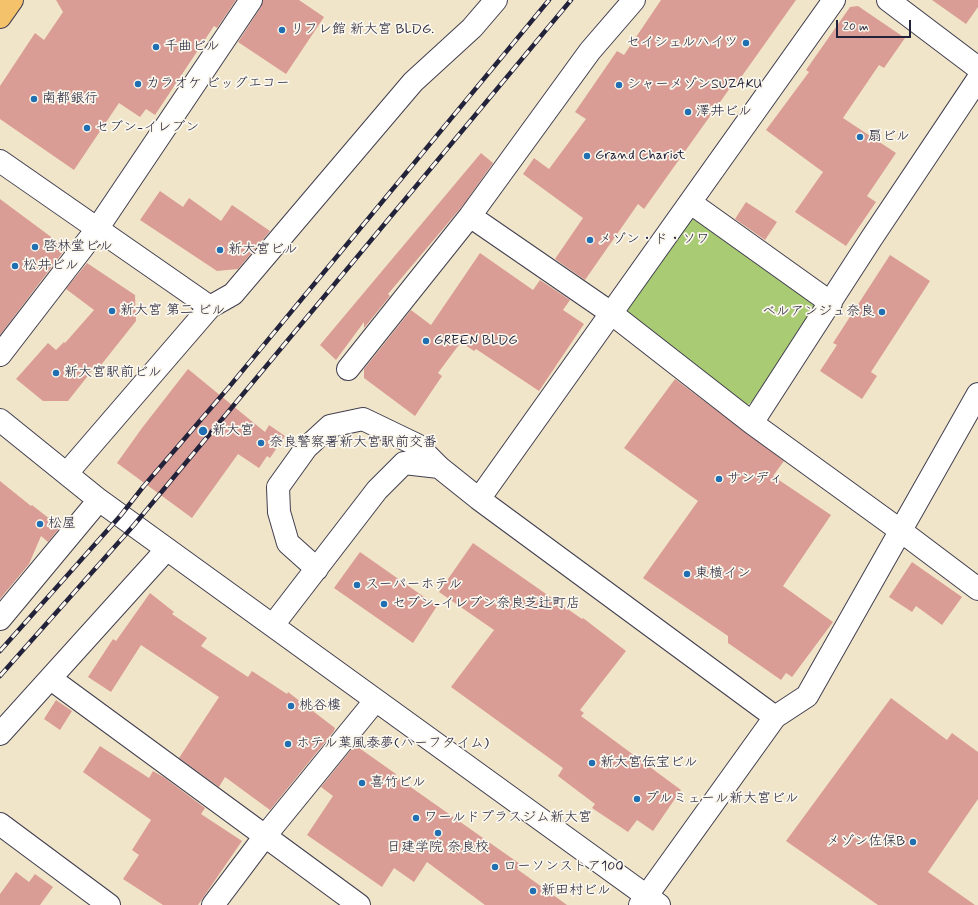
<!DOCTYPE html>
<html>
<head>
<meta charset="utf-8">
<style>
	body { margin:0 }
	#map { position:relative; width:978px; height:905px; overflow:hidden; background:#f1e5c9; font-family:Mynerve,sans-serif }
	canvas { display:block }
	.scale { position:absolute; left:836px; top:20px; width:75px; height:18px; box-sizing:border-box; border:2px solid #22223b; border-top:0; padding-left:5px; font-size:12px; line-height:14px; white-space:nowrap; color:#22223b; -webkit-text-stroke:3px #fbf7ec; paint-order:stroke }
</style>
</head>
<body>
<div id="map">
<canvas width="978" height="905"></canvas>
<div class="scale">20 m</div>
</div>
<script>
const ctx = document.querySelector('canvas').getContext('2d');
ctx.lineJoin = 'round';
function fill(path, color) { ctx.fillStyle = color; ctx.fill(path, 'evenodd'); }
function strokePath(path, color, width, dash) { ctx.strokeStyle = color; ctx.lineWidth = width; ctx.lineCap = dash ? 'butt' : 'round'; ctx.setLineDash(dash || []); ctx.stroke(path); }
function drawText(font, color, halo, rows, align = 'center') {
  ctx.font = font + ' Mynerve,"Klee One",sans-serif'; ctx.lineWidth = 3.5; ctx.setLineDash([]); ctx.textBaseline = 'middle'; ctx.strokeStyle = halo; ctx.fillStyle = color; for (const [text, x, y, turn = 0] of rows) {
    ctx.save(); ctx.translate(x, y); ctx.rotate((+turn || 0) * Math.PI / 180); ctx.textAlign = isNaN(turn) ? turn : align; if (halo) ctx.strokeText(text, 0, 0); ctx.fillText(text, 0, 0); ctx.restore();
  }
}
fill(new Path2D(`
	M694,216L819,308L753,401L746,406L628,321L626,306Z`), '#a9cb74');
fill(new Path2D(`
	M56,0H236L217,28L214,26L155,115L146,109L140,117L119,103L74,170L0,119V86L35,33L44,40L63,12Z
	M263,0H299L324,17L286,74L238,42L261,7Z
	M661,0H796L737,83L735,81L644,209L638,204L585,280L555,259L583,218L523,174L534,158L549,169L586,119L575,112L617,51L624,55Z
	M932,0H978V7L966,24Z
	M858,6L905,38L884,68L879,65L843,118L896,153L867,196L876,202L846,246L795,212L823,172L766,130L809,72L806,70L850,7Z
	M481,153L493,163L464,204L388,294L390,296L364,328V322L336,360L320,345Z
	M160,191L183,207L189,198L221,221L232,205L270,231L238,269L217,271L140,220Z
	M0,199L66,248L0,335Z
	M746,202L777,222L765,240L735,219Z
	M480,253L533,290L540,280L570,300L563,310L584,324L539,391L476,349L474,351L461,342L438,373L442,376L415,416L364,378V369L411,310L431,325Z
	M890,255L930,281L871,372L877,376L862,399L820,371L837,345L833,343Z
	M87,263L135,295L136,321L101,365L98,363L68,401H43L16,379L48,343L56,350L64,342L65,343L94,310L66,289Z
	M188,369L265,432L269,425L285,436L270,458L267,456L259,468L238,454L192,518L117,463L142,428Z
	M675,379L784,461L773,476L831,515L783,586L833,622L792,677L786,673L781,680L728,643V636L643,578L698,501L624,448Z
	M0,481L31,506L32,505L60,527L48,542L41,536L29,564L0,599Z
	M473,543L582,619L583,618L626,651L580,710L584,713L581,716L681,790L653,831L637,820L628,832L592,808L595,804L558,776L563,768L451,687L494,630L439,592Z
	M360,552L437,606L413,643L334,588Z
	M912,562L962,597L942,625L916,606L912,612L889,597Z
	M150,593L174,612L172,614L207,638L201,646L248,677L252,671L287,694L288,692L335,728L334,731L270,810L225,777L219,787L179,758L219,697L141,645L111,692L88,677L113,639L116,641Z
	M891,698L947,740L952,733L978,752V799L928,872L975,905H878L786,841Z
	M56,700L72,711L60,730L44,719Z
	M355,745L396,774L395,776L520,864L517,869L567,905H485L427,862L414,882L394,868L382,887L307,835L333,796L321,787Z
	M100,746L149,778L153,771L165,778L205,808L201,814L242,841L198,905H163L123,879L139,855L132,850L151,820L83,772Z
	M16,872L29,882L35,874L53,887L40,905H0V894Z`), '#da9d95');
const minor = new Path2D(`
	M888,0L978,68
	M0,161L210,307
	M691,203L831,303
	M470,216L611,313L752,423L901,531L978,589
	M0,355L97,229L251,0
	M348,369L470,216L590,51L634,0
	M0,420L99,500L659,905
	M752,423L871,239L978,79
	M67,473L210,307L233,294L413,82L472,28L496,0
	M479,499L775,717
	M317,569L288,543L279,512L278,487L306,448L330,426L363,419L417,445L439,467
	M0,619L99,500
	M273,625L377,490L404,463L439,467L479,499L834,0
	M51,679L359,905
	M0,734L167,549
	M0,824L109,905
	M213,905L265,836L375,701
	M640,905L775,717L807,696L978,394`);
const highway = new Path2D(`
	M0,17L12,0`);
strokePath(minor, '#413f50', 24);
strokePath(highway, '#413f50', 24);
strokePath(minor, '#fff', 22);
strokePath(highway, '#f4c26a', 22);
const rail = new Path2D(`
	M0,651L121,515L143,487L229,387L549,0
	M0,676L134,525L571,0`);
strokePath(rail, '#22223b', 4.5);
strokePath(rail, '#fbf7ec', 3, [9]);
for (const [x, y, r, color] of [
	[282,30,4,"#1f6fb2"],
	[746,43,4,"#1f6fb2"],
	[156,47,4,"#1f6fb2"],
	[138,84,4,"#1f6fb2"],
	[619,85,4,"#1f6fb2"],
	[34,99,4,"#1f6fb2"],
	[688,112,4,"#1f6fb2"],
	[87,128,4,"#1f6fb2"],
	[860,137,4,"#1f6fb2"],
	[587,156,4,"#1f6fb2"],
	[590,240,4,"#1f6fb2"],
	[35,247,4,"#1f6fb2"],
	[220,250,4,"#1f6fb2"],
	[15,266,4,"#1f6fb2"],
	[112,311,4,"#1f6fb2"],
	[882,312,4,"#1f6fb2"],
	[426,341,4,"#1f6fb2"],
	[56,373,4,"#1f6fb2"],
	[203,431,5,"#1f6fb2"],
	[261,443,4,"#1f6fb2"],
	[719,479,4,"#1f6fb2"],
	[40,524,4,"#1f6fb2"],
	[687,574,4,"#1f6fb2"],
	[357,585,4,"#1f6fb2"],
	[384,604,4,"#1f6fb2"],
	[291,706,4,"#1f6fb2"],
	[288,744,4,"#1f6fb2"],
	[592,763,4,"#1f6fb2"],
	[362,783,4,"#1f6fb2"],
	[637,799,4,"#1f6fb2"],
	[416,818,4,"#1f6fb2"],
	[438,833,4,"#1f6fb2"],
	[913,842,4,"#1f6fb2"],
	[495,867,4,"#1f6fb2"],
	[533,891,4,"#1f6fb2"]
]) { const dot = new Path2D(); dot.arc(x, y, r, 0, 2 * Math.PI); ctx.fillStyle = color; ctx.fill(dot); strokePath(dot, '#fbf7ec', 1.5); }
drawText('14px', '#22223b', '#fbf7ec', [
	["リフレ館 新大宮 BLDG.",290,30],
	["セイシェルハイツ",738,43,"right"],
	["千曲ビル",164,47],
	["カラオケ ビッグエコー",146,84],
	["シャーメゾンSUZAKU",627,85],
	["南都銀行",42,99],
	["澤井ビル",696,112],
	["セブン-イレブン",95,128],
	["扇ビル",868,137],
	["Grand Chariot",595,156],
	["メゾン・ド・ソワ",598,240],
	["啓林堂ビル",43,247],
	["新大宮ビル",228,250],
	["松井ビル",23,266],
	["新大宮 第二 ビル",120,311],
	["ベルアンジュ奈良",874,312,"right"],
	["GREEN BLDG",434,341],
	["新大宮駅前ビル",64,373],
	["新大宮",212,431],
	["奈良警察署新大宮駅前交番",269,443],
	["サンディ",727,479],
	["松屋",48,524],
	["東横イン",695,574],
	["スーパーホテル",365,585],
	["セブン-イレブン奈良芝辻町店",392,604],
	["桃谷樓",299,706],
	["ホテル葉風泰夢(ハーフタイム)",296,744],
	["新大宮伝宝ビル",600,763],
	["喜竹ビル",370,783],
	["プルミェール新大宮ビル",645,799],
	["ワールドプラスジム新大宮",424,818],
	["メゾン佐保B",905,842,"right"],
	["日建学院 奈良校",438,848,"center"],
	["ローソンストア100",503,867],
	["新田村ビル",541,891]
], 'left');
</script>
</body>
</html>
